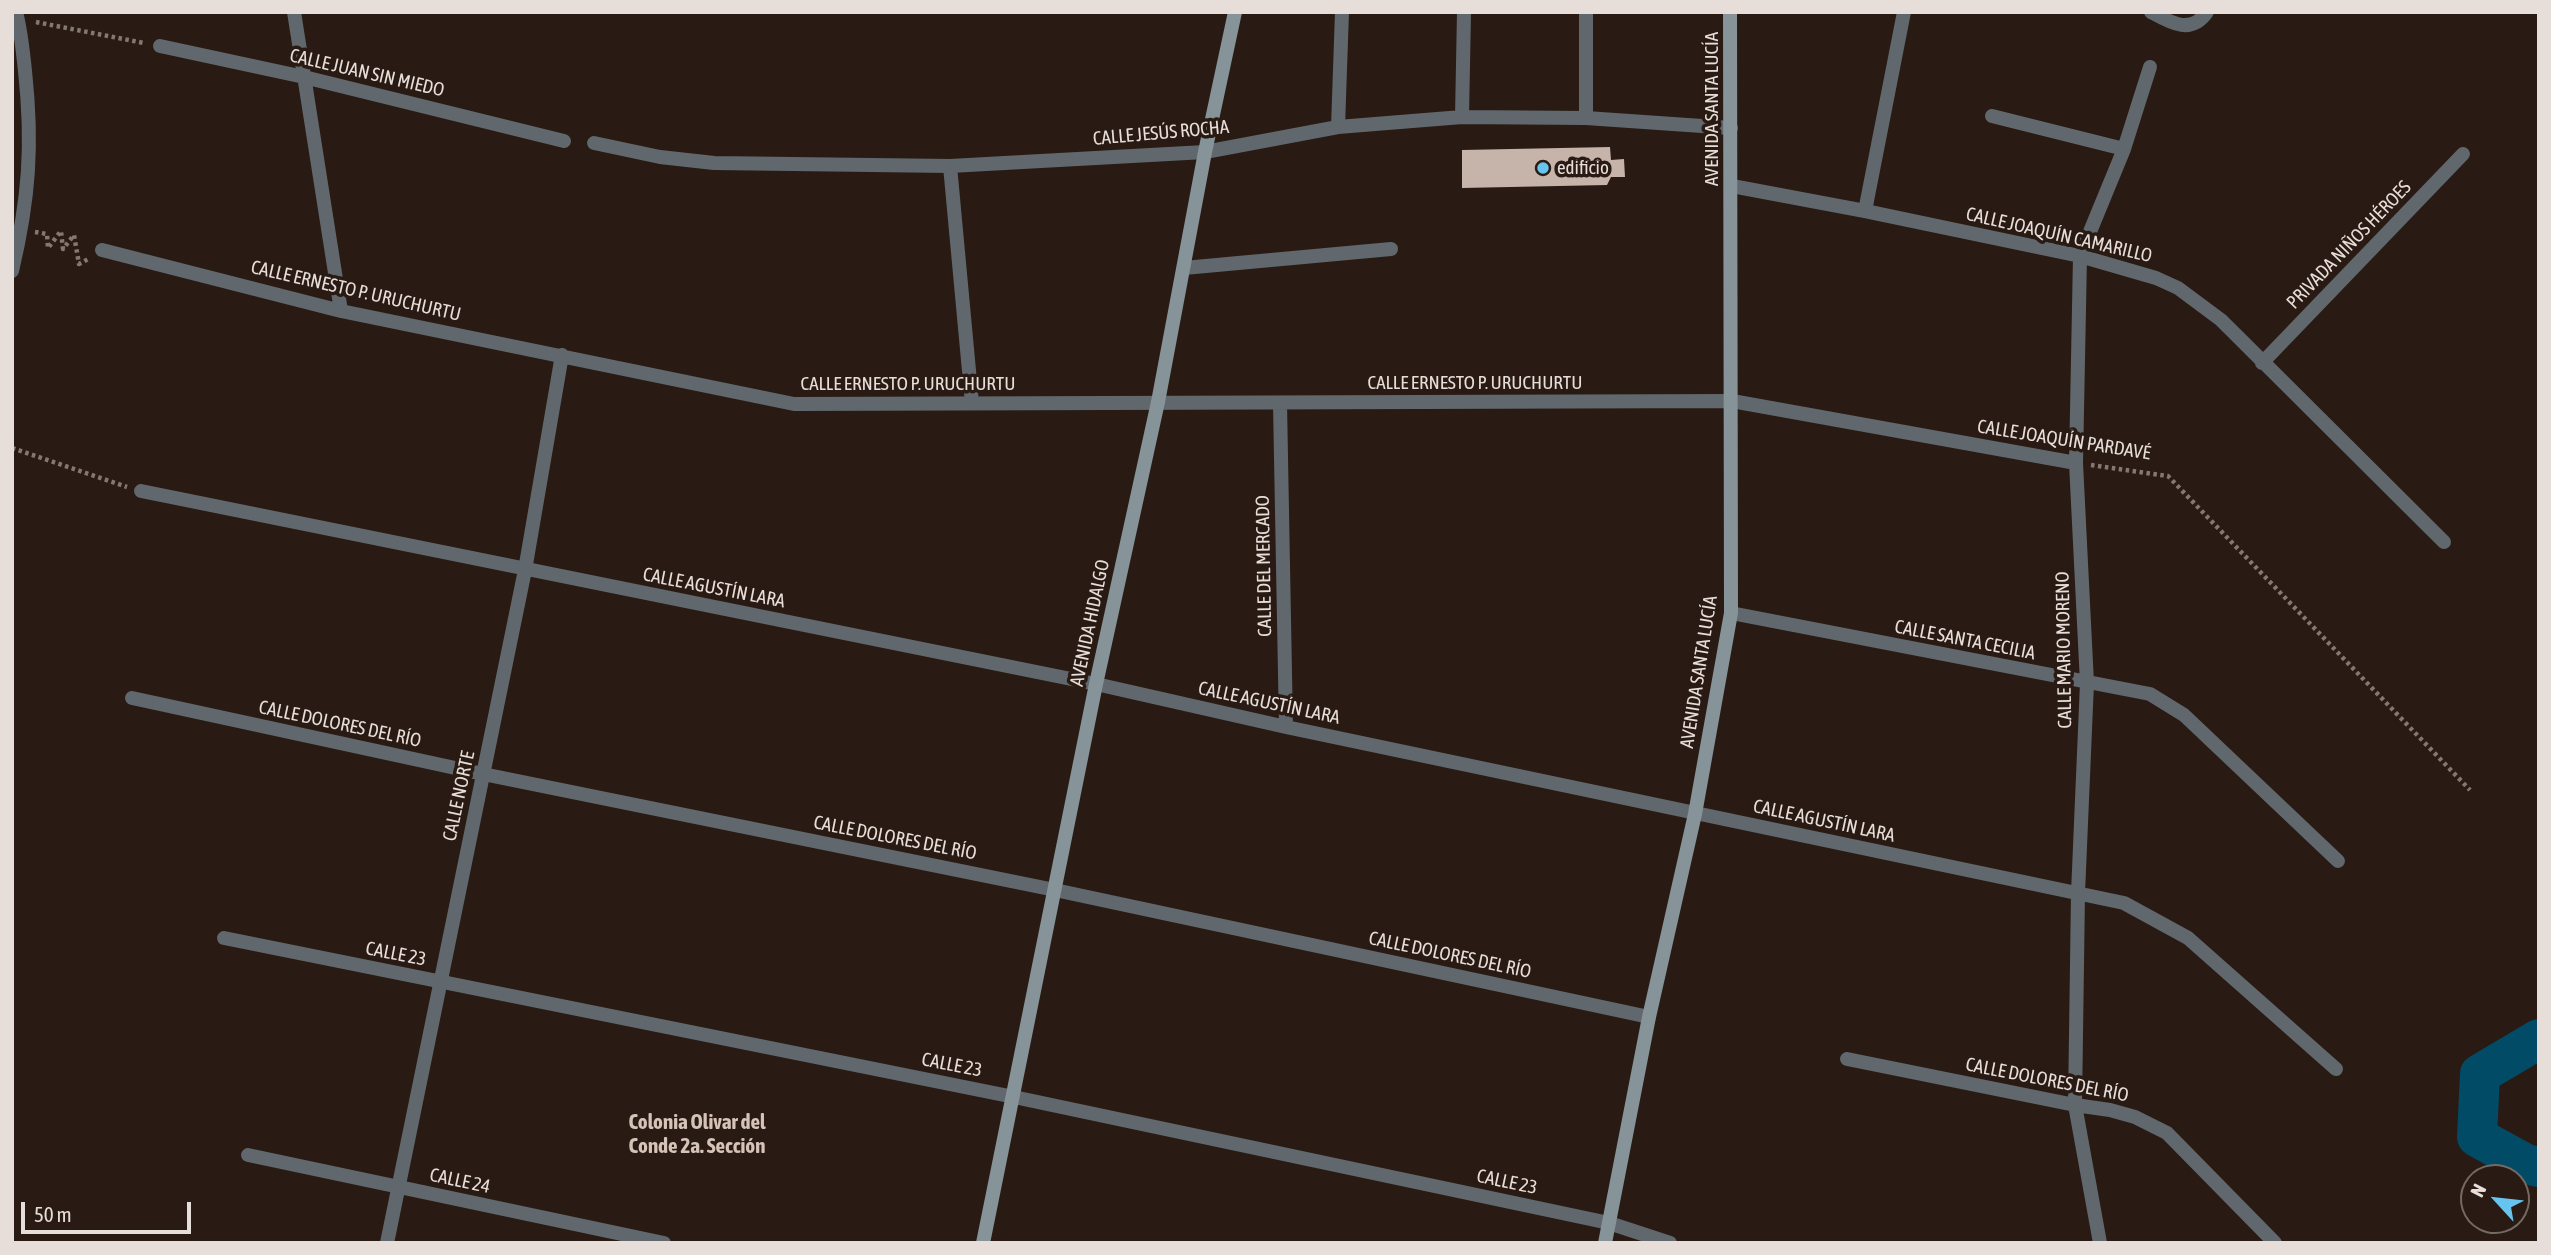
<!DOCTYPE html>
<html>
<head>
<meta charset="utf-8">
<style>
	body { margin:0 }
	#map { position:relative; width:2551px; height:1255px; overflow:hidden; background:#291b14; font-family:"Asap Condensed",sans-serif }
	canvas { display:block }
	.frame { position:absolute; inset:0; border:14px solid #e8ded9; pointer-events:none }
	.north { position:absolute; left:2460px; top:1164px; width:70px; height:70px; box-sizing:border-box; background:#291b14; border:2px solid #756963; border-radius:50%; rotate:297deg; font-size:19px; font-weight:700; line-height:28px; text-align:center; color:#e8ded9 }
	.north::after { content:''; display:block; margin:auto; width:24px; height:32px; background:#67c4ef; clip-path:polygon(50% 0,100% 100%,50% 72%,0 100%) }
	.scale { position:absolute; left:21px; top:1202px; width:170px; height:32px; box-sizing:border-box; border:4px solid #e8ded9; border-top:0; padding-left:9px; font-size:21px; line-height:24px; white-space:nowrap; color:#e8ded9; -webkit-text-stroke:5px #291b14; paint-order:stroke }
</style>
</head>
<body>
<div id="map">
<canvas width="2551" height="1255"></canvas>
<div class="frame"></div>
<div class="north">N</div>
<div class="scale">50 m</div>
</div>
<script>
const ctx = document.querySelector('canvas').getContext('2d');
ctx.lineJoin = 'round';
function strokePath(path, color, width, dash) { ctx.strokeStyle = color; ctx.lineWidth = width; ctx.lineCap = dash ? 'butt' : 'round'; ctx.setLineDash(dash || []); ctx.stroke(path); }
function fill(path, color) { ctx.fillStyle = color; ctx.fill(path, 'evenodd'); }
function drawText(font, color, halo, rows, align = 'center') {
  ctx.font = font + ' "Asap Condensed",sans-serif'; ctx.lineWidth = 7; ctx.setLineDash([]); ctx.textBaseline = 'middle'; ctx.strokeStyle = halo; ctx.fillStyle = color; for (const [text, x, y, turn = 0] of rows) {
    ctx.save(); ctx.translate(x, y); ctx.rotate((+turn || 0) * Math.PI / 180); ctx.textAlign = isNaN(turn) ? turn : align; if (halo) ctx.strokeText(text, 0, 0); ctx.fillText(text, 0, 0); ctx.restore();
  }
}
strokePath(new Path2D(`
	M2539,1039L2480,1074L2477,1137L2526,1164L2539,1167`), '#024b66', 40);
fill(new Path2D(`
	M1610,147L1611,160L1624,159L1625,177H1611L1607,185L1462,188V150Z`), '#c6b3a9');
strokePath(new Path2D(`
	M36,22L144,43
	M35,232L47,234L48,248L61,231L63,249L74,235L79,264L90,258
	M12,448L127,487
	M2091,465L2168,476L2470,790`), '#847872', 4.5, [3.5, 3.5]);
strokePath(new Path2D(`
	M294,12L341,311
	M2151,12C2171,23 2191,35 2207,12
	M160,46L304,77L564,141
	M1992,116L2124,149
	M1462,117L1464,12
	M1586,118V12
	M1338,127L1342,12
	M594,143L660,157L714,163L950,166L1205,152L1338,127L1462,117L1586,118L1731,128
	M950,166L972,403
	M1732,186L1865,211L2080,256L2156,278L2178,288L2221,320L2444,542
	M1865,211L1904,12
	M102,250L341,311L794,404L1732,401L2076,463
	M1184,268L1391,249
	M12,271C29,199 33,145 25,71C23,52 21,31 16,12
	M2262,363L2463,154
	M1280,403L1286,727
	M141,491L1096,684L1286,727L2124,903L2188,938L2336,1069
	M1731,613L2150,694L2184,715L2338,861
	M132,698L483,774L1055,890L1649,1017
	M224,938L1014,1097L1609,1223L1670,1243
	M1847,1059L2075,1105L2110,1110L2135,1117L2167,1133L2275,1243
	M248,1155L664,1243
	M387,1243L525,570L562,355
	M2100,1243L2075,1105L2078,893L2087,683L2076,463L2080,256L2124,149L2150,67`), '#61686d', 14);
strokePath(new Path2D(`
	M983,1243L1096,684L1158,402L1205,152L1235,12
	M1605,1243L1649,1017L1695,814L1731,613L1730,12`), '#869399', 14);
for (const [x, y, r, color] of [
	[1543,168,7,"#67c4ef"]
]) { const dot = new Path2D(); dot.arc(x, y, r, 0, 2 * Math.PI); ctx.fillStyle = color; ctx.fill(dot); strokePath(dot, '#291b14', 2.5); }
drawText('19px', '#e8ded9', '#291b14', [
	["CALLE JUAN SIN MIEDO",367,73,13],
	["AVENIDA SANTA LUCÍA",1712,109,-90],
	["CALLE JESÚS ROCHA",1161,133,-5],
	["CALLE JOAQUÍN CAMARILLO",2059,235,13],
	["PRIVADA NIÑOS HÉROES",2349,245,-46],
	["CALLE ERNESTO P. URUCHURTU",356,291,13],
	["CALLE ERNESTO P. URUCHURTU",1475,383],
	["CALLE ERNESTO P. URUCHURTU",908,384],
	["CALLE JOAQUÍN PARDAVÉ",2064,440,9],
	["CALLE DEL MERCADO",1264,566,-91],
	["CALLE AGUSTÍN LARA",714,588,11],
	["AVENIDA HIDALGO",1090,623,-78],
	["CALLE SANTA CECILIA",1965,640,11],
	["CALLE MARIO MORENO",2064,650,-91],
	["AVENIDA SANTA LUCÍA",1699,672,-81],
	["CALLE AGUSTÍN LARA",1269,703,12],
	["CALLE DOLORES DEL RÍO",340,724,12],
	["CALLE NORTE",459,796,-78],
	["CALLE AGUSTÍN LARA",1824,821,12],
	["CALLE DOLORES DEL RÍO",895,838,11],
	["CALLE 23",396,954,11],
	["CALLE DOLORES DEL RÍO",1450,955,12],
	["CALLE 23",952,1065,11],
	["CALLE DOLORES DEL RÍO",2047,1080,11],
	["CALLE 24",460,1181,12],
	["CALLE 23",1507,1182,12]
]);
drawText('19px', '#e8ded9', '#291b14', [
	["edificio",1557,168]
], 'left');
drawText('bold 21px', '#d6c3b8', '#291b14', [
	["Colonia Olivar del",697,1122],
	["Conde 2a. Sección",697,1146]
]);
</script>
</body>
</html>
